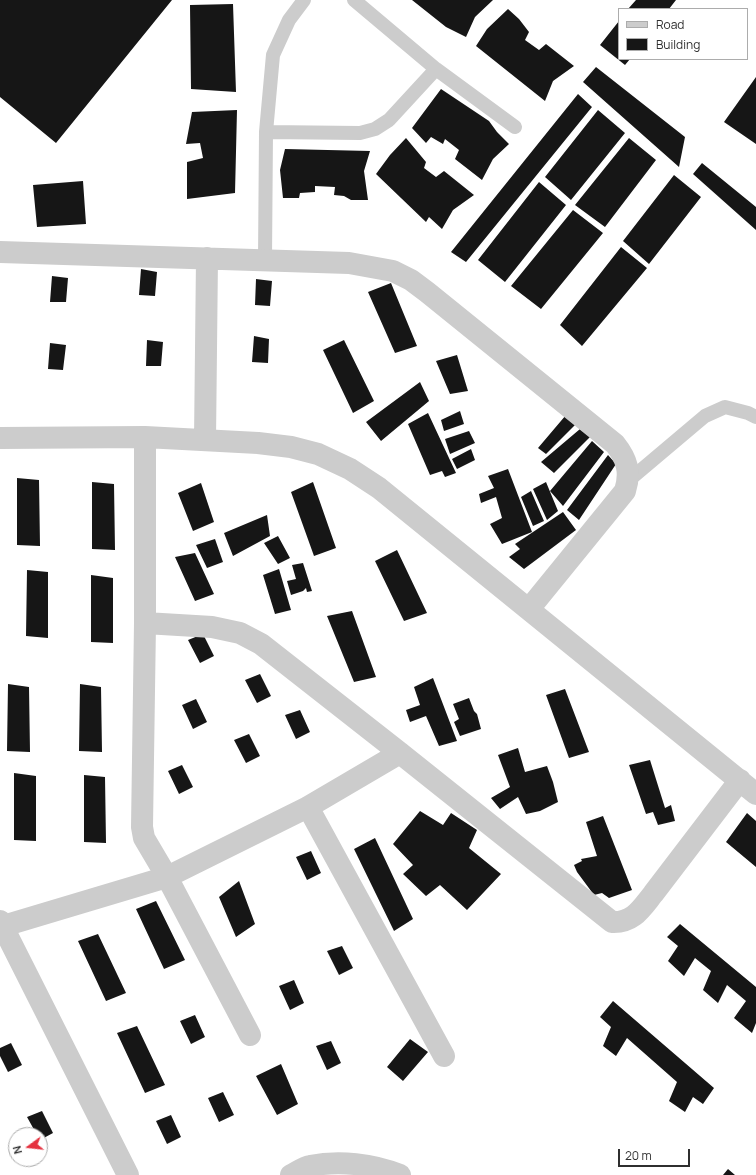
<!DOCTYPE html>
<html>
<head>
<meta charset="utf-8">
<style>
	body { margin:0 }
	#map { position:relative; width:756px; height:1175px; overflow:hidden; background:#fff; font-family:Manrope,sans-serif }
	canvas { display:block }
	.legend { position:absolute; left:618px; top:8px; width:130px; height:52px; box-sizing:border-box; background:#fff; border:1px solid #acacac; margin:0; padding:5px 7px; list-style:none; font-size:12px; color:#2f2f2f }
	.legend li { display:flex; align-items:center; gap:8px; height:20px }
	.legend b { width:20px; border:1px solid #acacac }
	.north { position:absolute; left:8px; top:1127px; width:40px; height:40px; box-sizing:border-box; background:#fff; border:1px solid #acacac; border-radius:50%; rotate:255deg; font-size:11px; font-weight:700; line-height:16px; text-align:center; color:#2f2f2f }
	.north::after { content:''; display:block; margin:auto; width:14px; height:18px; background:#e5323f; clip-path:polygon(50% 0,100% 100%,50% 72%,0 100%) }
	.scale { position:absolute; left:618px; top:1149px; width:72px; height:18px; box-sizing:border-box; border:2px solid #2f2f2f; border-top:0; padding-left:5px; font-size:12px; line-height:14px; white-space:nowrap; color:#2f2f2f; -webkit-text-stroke:3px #fff; paint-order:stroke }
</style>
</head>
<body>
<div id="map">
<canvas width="756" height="1175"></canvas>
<ul class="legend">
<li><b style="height:5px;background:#ccc"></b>Road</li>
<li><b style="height:11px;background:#161616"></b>Building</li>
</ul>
<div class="north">N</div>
<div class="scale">20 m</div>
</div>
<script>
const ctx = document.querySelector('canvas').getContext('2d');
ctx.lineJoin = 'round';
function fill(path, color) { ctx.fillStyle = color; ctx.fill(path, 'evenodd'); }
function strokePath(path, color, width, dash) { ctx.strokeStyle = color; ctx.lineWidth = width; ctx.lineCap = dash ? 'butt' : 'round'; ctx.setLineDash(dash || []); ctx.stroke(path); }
fill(new Path2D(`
	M0,0H172L56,143L0,97Z
	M412,0H493L475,17L466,37L446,27Z
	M636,0H676L669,9H628Z
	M233,4L236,92L191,89L190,5Z
	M508,9L519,19L529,32L525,40L539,50L546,44L574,66L553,81L545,101L476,46L487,29Z
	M619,21V59H630L625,65L600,45Z
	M596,67L685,137L679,167L583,82Z
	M756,77V144L724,122Z
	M441,89L489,121L497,132L509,144L493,159L482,180L455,159L459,150L445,139L443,144L431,137L426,143L412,128Z
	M578,94L592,107L466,262L451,252Z
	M237,110L235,193L187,199V162L203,158L200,143L186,144L192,112Z
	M598,110L625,133L571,200L545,177Z
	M406,138L426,162L424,168L436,177L444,171L474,195L453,210L442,229L429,217L426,222L376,174L390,155Z
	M629,138L656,160L605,227L575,205Z
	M285,149L370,151L364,171L368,200H351L344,196L334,195L335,187L315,186V192L300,193L299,198H283L280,170Z
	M702,163L756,207V230L693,174Z
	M674,175L701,197L649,264L623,241Z
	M83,181L86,224L37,227L33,185Z
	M539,182L566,205L505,282L478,260Z
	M573,210L603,233L541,309L511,286Z
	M621,247L647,268L582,346L560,325Z
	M141,269L157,272L155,296L139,295Z
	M52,276L68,278L66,302H50Z
	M256,279L272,281L270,306L255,305Z
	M391,283L417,346L395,353L368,292Z
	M254,336L269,339L268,363L252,362Z
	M147,340L163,342L161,366H146Z
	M344,340L374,401L353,413L323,350Z
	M50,343L66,345L63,370L48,369Z
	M457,355L468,391L450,394L436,361Z
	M420,382L429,401L381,441L366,422Z
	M460,411L464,424L444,431L441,420Z
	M428,413L456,473L445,477L442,471L430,475L408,424Z
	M566,415L576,424L546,454L538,448Z
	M580,429L590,437L554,473L541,462Z
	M469,431L475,443L450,454L445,439Z
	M592,441L604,452L563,506L550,491Z
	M471,449L475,460L457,469L452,459Z
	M608,455L616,464L579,520L567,510Z
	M508,469L532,532L502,544L490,524L502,518L496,497L481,503L479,494L494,488L488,476Z
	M17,478L39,480L40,546L17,545Z
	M92,482L114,484L115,550L92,549Z
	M313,482L336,548L314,556L291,492Z
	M546,482L558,511L547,520L533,489Z
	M201,483L214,522L193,531L178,493Z
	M531,491L544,521L533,526L521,497Z
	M563,512L576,530L524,569L509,557L520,549L515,544Z
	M267,515L270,536L233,556L224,533Z
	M278,536L290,558L278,564L264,543Z
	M215,539L223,562L207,568L196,545Z
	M397,550L427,613L404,621L375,561Z
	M195,553L214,594L195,601L175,557Z
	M303,563L312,591L307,592L306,588L303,591L291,595L287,581L296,579L292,565Z
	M279,569L291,610L275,614L263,575Z
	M27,570L48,572V638L26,636Z
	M91,575L113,578V643L91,642Z
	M352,611L376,677L354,682L327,616Z
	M203,634L214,656L200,663L188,640Z
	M260,674L271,696L257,703L245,680Z
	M433,678L457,741L439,746L426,716L410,722L406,710L420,705L414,687Z
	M8,684L29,687L30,752L7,751Z
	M80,684L101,687L102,752L79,751Z
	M565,689L589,752L569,758L546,695Z
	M469,698L474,711L477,714L481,729L460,736L454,722L459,719L453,704Z
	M196,699L207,722L193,729L182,705Z
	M300,710L310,732L296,739L285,715Z
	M249,734L260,756L246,763L234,740Z
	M518,748L525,772L547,766L553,782L558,802L540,811L526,814L518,797L500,809L491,798L510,787L498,755Z
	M650,760L665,808L671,805L675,821L658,825L653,812L646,814L629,765Z
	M182,765L193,787L179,794L168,771Z
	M14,773L36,776V841L14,840Z
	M84,775L105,777L106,843L84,842Z
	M420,811L443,825L451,813L477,830L469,848L501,874L467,910L440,885L426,896L403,874L413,865L393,844Z
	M747,813L756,821V867L726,842Z
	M603,816L632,890L609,898L602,893L594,895L577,872L574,865L582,861L581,859L597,856L586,822Z
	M375,838L413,919L394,931L354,849Z
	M311,851L321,873L307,880L296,857Z
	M239,881L255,924L236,937L219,897Z
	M156,901L185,960L164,969L136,909Z
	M680,924L756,987V1023L752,1033L734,1018L746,1001L727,985L718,1003L703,990L711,971L695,958L684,976L668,961L678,946L667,937Z
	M98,934L126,993L106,1001L78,941Z
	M342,946L353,968L339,975L327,951Z
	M294,980L304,1003L290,1010L279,986Z
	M613,1001L714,1088L703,1104L693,1097L685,1112L669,1101L677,1082L627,1038L616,1056L603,1046L611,1027L600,1017Z
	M195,1015L205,1037L191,1044L180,1021Z
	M137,1026L165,1085L145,1093L117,1033Z
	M410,1039L428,1052L403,1081L387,1067Z
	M331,1041L341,1063L327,1070L316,1046Z
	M11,1043L22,1065L8,1072L0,1056V1048Z
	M281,1064L298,1104L277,1115L256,1076Z
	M223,1092L234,1115L219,1122L208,1098Z
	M42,1111L53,1133L40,1140V1135H37L27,1117Z
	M171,1115L181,1137L167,1144L156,1121Z
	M728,1169L735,1175H723Z`), '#161616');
strokePath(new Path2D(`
	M354,0L436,69L515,127
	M266,132L360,133L375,129L389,120L436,69
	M265,259L266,132L273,55L289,20L304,0
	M628,481L705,416L725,407L748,413L756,417`), '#ccc', 14);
strokePath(new Path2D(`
	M0,252L349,263L393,271L411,280L427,292L615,444C627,459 631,472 625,491L529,609
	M145,437V623L142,827L144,838L167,877L250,1035
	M0,438L145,437L258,443L291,447L318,454L350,469L379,488L756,794
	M205,440L207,258
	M145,623L212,627L240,633L261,644L400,753L612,922C633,923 641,909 653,894L740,780
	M308,807L444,1056
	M0,921L128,1175
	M0,927L167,877L308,807L400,753
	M291,1175C297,1172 304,1167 310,1166C339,1160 373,1164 400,1175`), '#ccc', 22);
</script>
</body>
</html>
